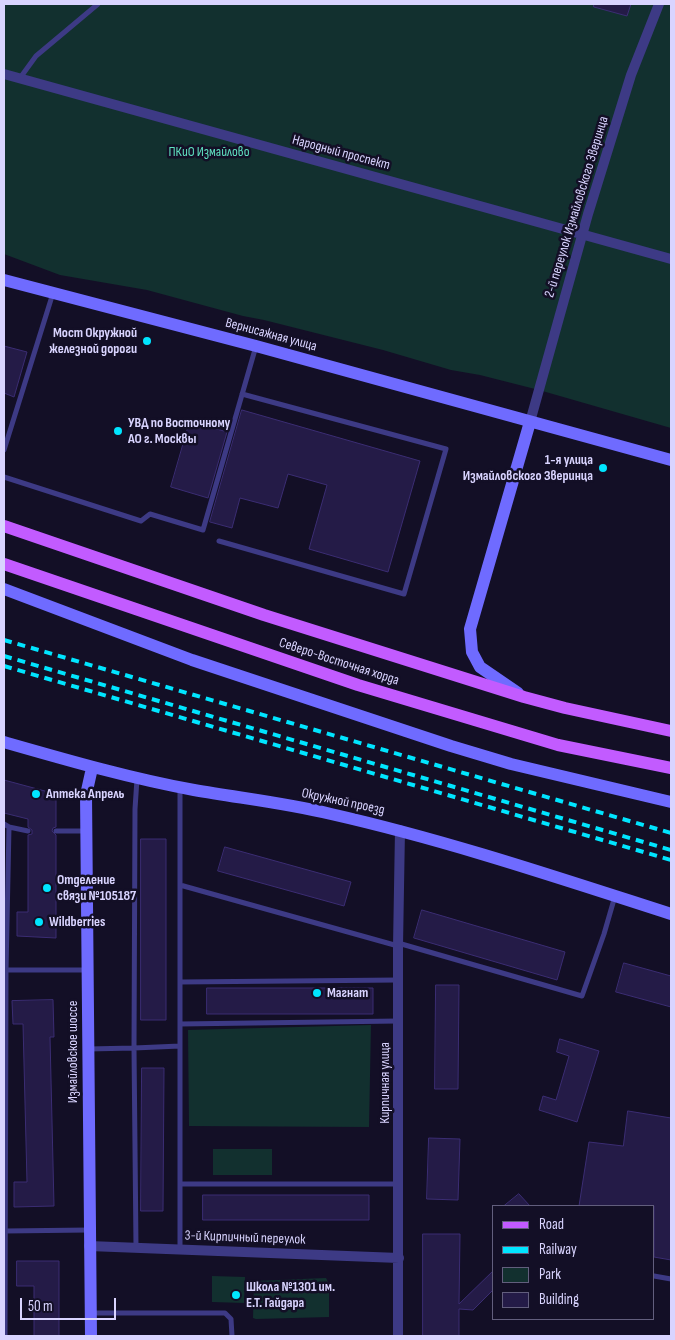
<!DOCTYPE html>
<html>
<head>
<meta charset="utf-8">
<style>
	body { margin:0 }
	#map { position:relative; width:675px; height:1340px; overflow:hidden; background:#130f26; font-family:"Sofia Sans Condensed",sans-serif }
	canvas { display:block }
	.frame { position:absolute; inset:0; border:5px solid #d9d4ff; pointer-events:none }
	.legend { position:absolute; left:492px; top:1205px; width:162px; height:115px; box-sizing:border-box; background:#130f26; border:1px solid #625e7d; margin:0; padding:6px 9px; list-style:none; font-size:15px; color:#d9d4ff }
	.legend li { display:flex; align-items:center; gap:10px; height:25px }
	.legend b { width:25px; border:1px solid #625e7d }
	.scale { position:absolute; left:20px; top:1298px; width:96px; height:22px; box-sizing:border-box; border:2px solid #d9d4ff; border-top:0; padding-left:6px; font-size:15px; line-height:18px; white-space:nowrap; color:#d9d4ff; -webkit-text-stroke:4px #130f26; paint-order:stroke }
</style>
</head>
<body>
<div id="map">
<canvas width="675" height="1340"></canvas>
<div class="frame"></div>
<ul class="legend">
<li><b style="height:6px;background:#c25bff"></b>Road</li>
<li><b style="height:6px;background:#00e5ff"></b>Railway</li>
<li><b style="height:14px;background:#12302f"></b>Park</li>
<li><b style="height:14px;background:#241b47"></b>Building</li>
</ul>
<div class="scale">50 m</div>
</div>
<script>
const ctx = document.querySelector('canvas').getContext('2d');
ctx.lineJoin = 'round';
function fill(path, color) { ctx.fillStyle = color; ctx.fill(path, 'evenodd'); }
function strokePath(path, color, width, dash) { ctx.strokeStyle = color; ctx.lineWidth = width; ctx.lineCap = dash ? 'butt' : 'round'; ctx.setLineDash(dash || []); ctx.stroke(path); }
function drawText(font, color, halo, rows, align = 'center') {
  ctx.font = font + ' "Sofia Sans Condensed",sans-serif'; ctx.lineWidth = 5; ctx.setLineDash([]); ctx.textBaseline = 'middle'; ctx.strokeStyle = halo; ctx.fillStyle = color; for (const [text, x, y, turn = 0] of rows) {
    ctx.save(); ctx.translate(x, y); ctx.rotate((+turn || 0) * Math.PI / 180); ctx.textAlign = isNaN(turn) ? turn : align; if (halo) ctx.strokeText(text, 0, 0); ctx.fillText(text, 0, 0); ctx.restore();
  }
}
fill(new Path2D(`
	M4,4H671V428L539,390L480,375L451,370L383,350L264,320L243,316L147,290L60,275L4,254Z
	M371,1025L369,1127L189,1126L188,1030Z
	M213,1149H272V1175H213Z
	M212,1276L245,1277L244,1303L212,1302Z
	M326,1278L329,1284V1317L256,1319L253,1318L254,1281Z`), '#12302f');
const building = new Path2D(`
	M594,4H631L627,16L594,7Z
	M4,346L27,352L14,397L4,393Z
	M242,410L420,461L388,572L309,549L327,485L288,474L278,508L240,498L232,528L210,522Z
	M190,421L227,432L208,498L171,487Z
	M4,780L56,794V827L53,828L52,831L56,835V938L17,936V912H28V835L32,834V830L28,827V819L4,813Z
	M141,839H166V1020H141Z
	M225,847L351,882L344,906L218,871Z
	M422,910L565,952L557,980L414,938Z
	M624,963L671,976V1007L616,992Z
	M436,985H459L458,1089H435Z
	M207,988H373V1014H207Z
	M53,1000L54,1037H50L54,1206L14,1207V1182H27L23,1024H13L12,1001Z
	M560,1039L599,1051L577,1122L539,1110L543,1096L556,1100L569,1056L557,1052Z
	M142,1068H164L163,1211H141Z
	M628,1111L671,1118V1260L654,1257V1206H579L589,1142L623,1146Z
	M429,1138L460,1139L458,1200L427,1199Z
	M519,1194L530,1206H504Z
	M203,1195H369V1220H203Z
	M423,1234H460L459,1304L494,1270V1289L473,1310L459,1309V1336H423Z
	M17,1261H59V1336H34V1286H17Z`);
fill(building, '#241b47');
strokePath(building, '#3b2d73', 1);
strokePath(new Path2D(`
	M20,78L36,56L98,4
	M4,450L53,293
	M4,477L141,521L150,514L203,530L256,346
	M219,541L404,594L446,449L242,394
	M4,824L9,827L6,971L5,1336
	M9,827L28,831
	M56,831H86
	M180,885L398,946
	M398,943L582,996L604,934L615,896
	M4,970H87
	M180,982L398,980
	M180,1024L398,1021
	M88,1049L134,1048L135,809L137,779
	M180,1184H399
	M5,1231L89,1230
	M136,1247L134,1048L180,1046
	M180,1249V787
	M654,1276L671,1279
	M91,1313H225L231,1319L232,1336`), '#3d3a85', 5);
strokePath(new Path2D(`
	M4,74L671,259
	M530,422L588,214L631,75L659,4
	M89,1246L399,1258
	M398,1336V946L400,830`), '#3d3a85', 10);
strokePath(new Path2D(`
	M4,280L256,346L671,460
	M4,589L192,660L451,746L511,764L671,802
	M518,693L480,667L472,652L470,629L530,422
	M4,742C67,760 129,778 194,790C239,798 286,803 331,814C446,840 559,878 671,914
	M91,1336L86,795L92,768`), '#6f6bff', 12);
strokePath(new Path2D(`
	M4,526L264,615L524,697L565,708L671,731
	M4,564L358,685L558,745L671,768`), '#c25bff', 12);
strokePath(new Path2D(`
	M4,640L671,833
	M4,656L671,850
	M4,666L671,860`), '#00e5ff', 4, [8, 6]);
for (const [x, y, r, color] of [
	[147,341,5,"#00e5ff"],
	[118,431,5,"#00e5ff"],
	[603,468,5,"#00e5ff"],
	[36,794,5,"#00e5ff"],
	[47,888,5,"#00e5ff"],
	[39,922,5,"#00e5ff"],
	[317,993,5,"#00e5ff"],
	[236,1295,5,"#00e5ff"]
]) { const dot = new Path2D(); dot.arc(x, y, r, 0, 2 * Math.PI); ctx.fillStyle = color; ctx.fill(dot); strokePath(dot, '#130f26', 2); }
drawText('14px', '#5fe0c0', '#130f26', [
	["ПКиО Измайлово",209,152]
]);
drawText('14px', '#d9d4ff', '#130f26', [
	["Народный проспект",341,153,15],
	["2-й переулок Измайловского Зверинца",577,207,-73],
	["Вернисажная улица",271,335,15],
	["Северо-Восточная хорда",339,662,18],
	["Окружной проезд",343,802,12],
	["Измайловское шоссе",73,1052,-90],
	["Кирпичная улица",385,1083,-90],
	["3-й Кирпичный переулок",245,1238,2]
]);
drawText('bold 14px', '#d9d4ff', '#130f26', [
	["Мост Окружной",137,333,"right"],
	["железной дороги",137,349,"right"],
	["УВД по Восточному",128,423],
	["АО г. Москвы",128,439],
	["1-я улица",593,460,"right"],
	["Измайловского Зверинца",593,476,"right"],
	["Аптека Апрель",46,794],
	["Отделение",57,880],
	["связи №105187",57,896],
	["Wildberries",49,922],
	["Магнат",327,993],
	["Школа №1301 им.",246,1287],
	["Е.Т. Гайдара",246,1303]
], 'left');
</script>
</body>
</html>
